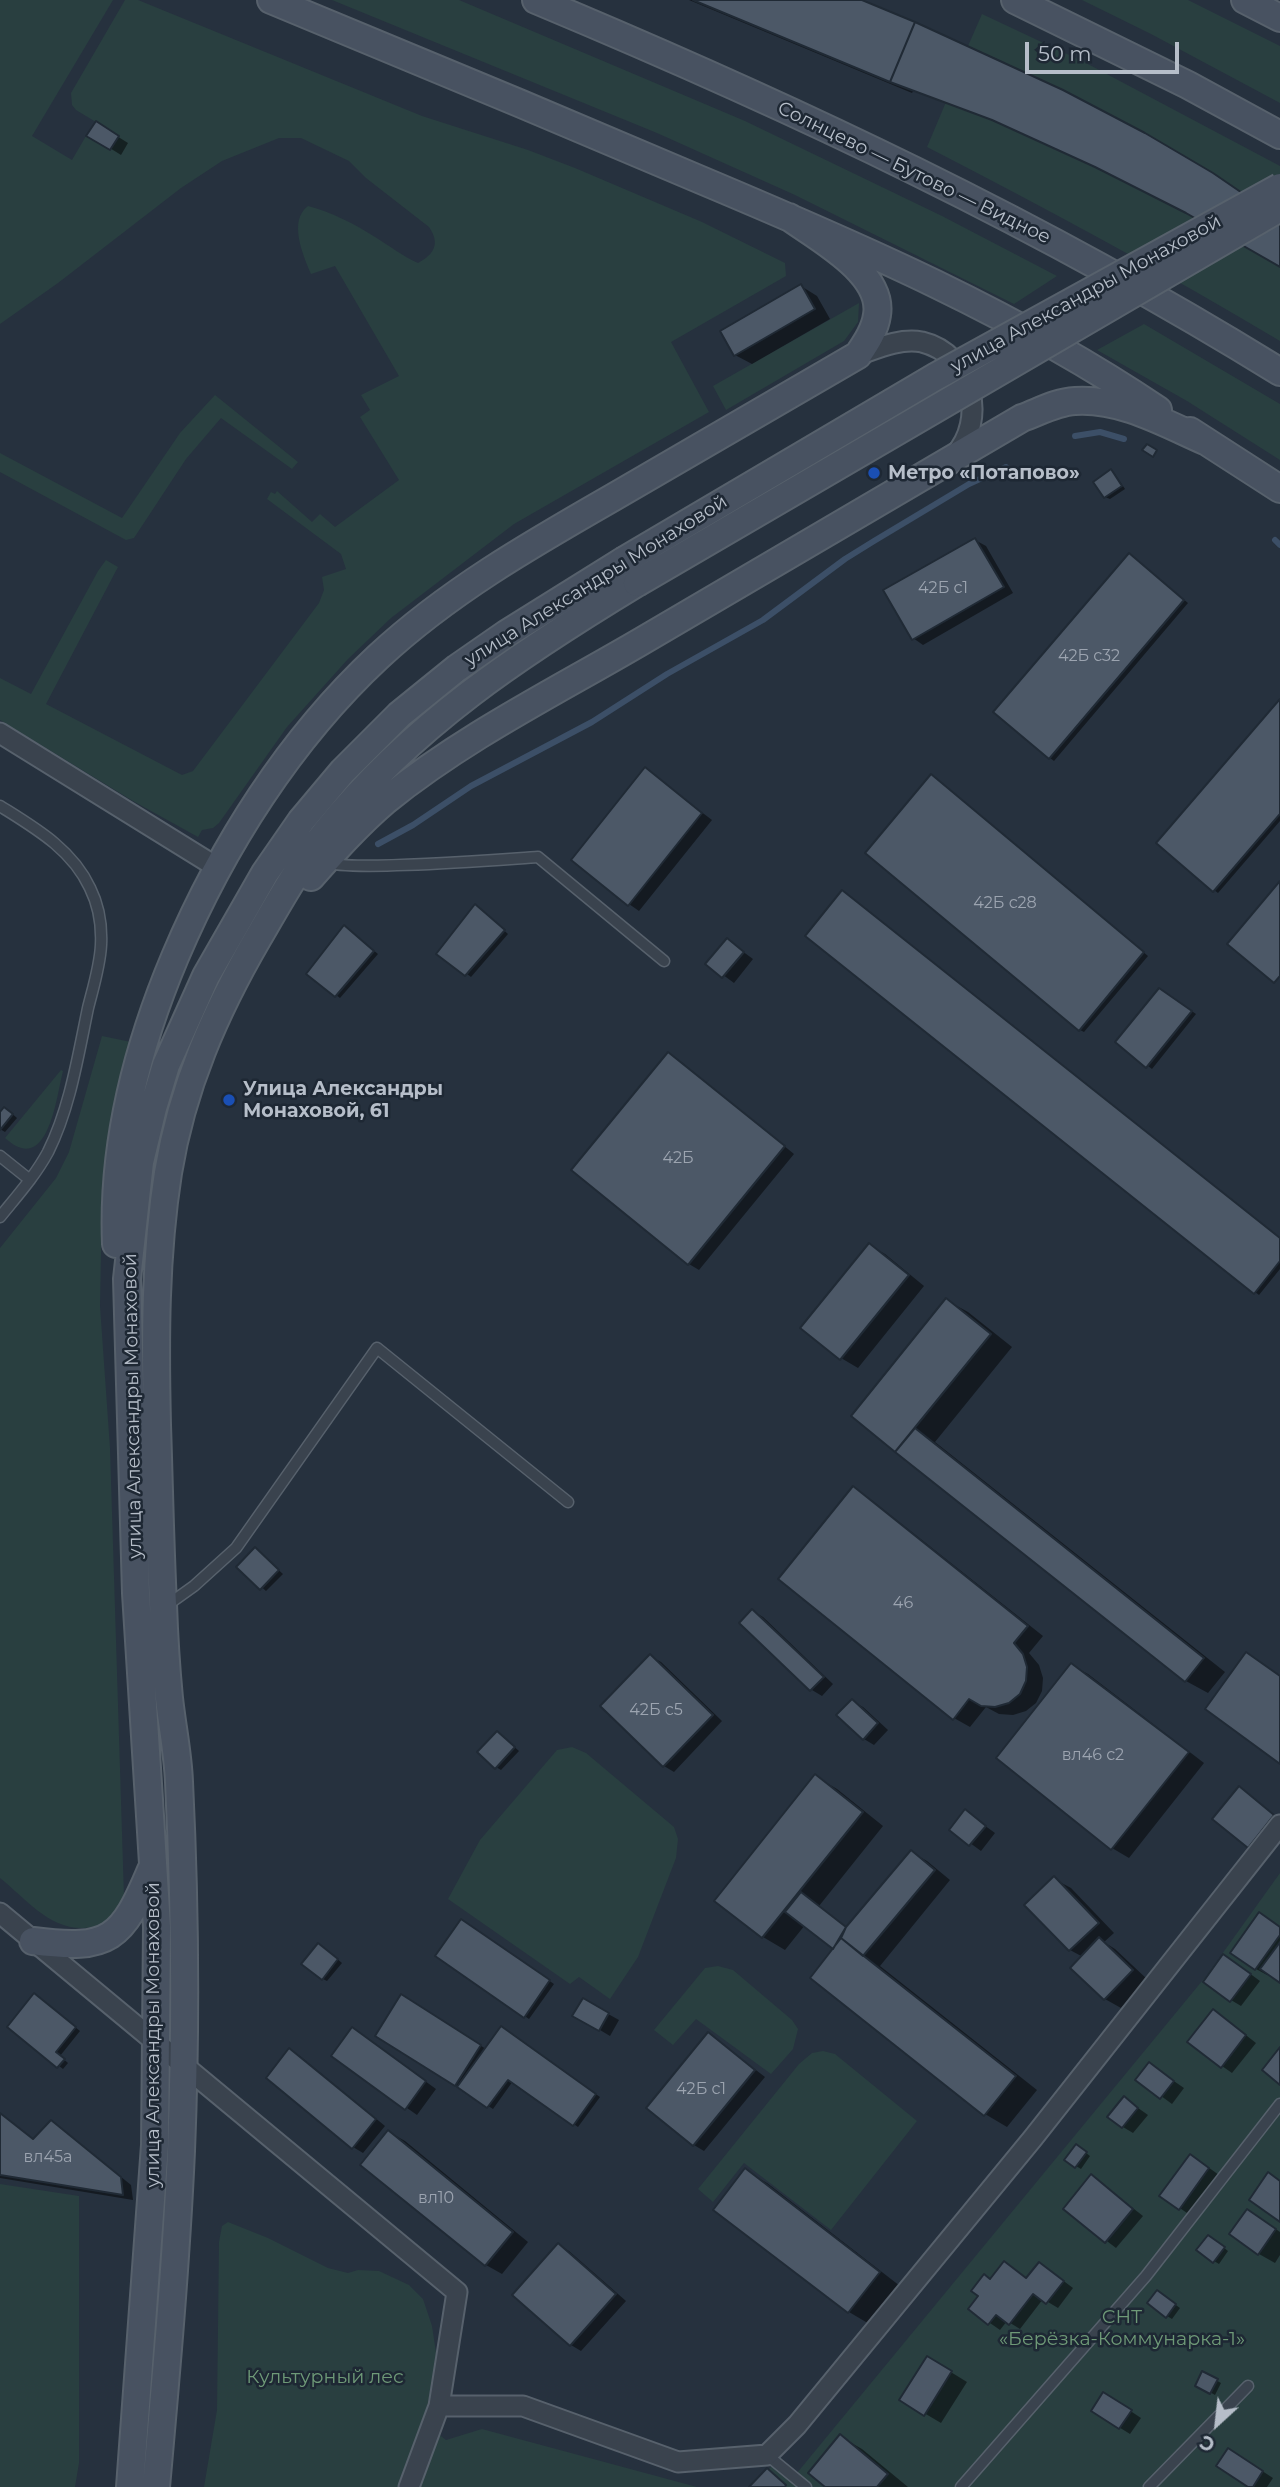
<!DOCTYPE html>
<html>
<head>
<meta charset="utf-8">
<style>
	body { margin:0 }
	#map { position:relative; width:1280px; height:2487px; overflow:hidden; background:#26313e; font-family:Montserrat,sans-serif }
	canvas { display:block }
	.north { position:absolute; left:1182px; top:2389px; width:70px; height:70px; -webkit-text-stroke:5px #1e2834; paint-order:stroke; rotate:207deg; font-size:19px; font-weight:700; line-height:28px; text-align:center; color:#b6bec9 }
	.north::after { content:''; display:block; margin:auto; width:24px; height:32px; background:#b6bec9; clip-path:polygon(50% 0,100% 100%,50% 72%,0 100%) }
	.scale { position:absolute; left:1025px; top:42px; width:154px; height:32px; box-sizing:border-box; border:4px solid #b6bec9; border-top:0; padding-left:9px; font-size:21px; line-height:24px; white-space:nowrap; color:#b6bec9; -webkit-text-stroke:5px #1e2834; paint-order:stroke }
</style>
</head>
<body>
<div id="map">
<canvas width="1280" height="2487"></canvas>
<div class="north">С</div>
<div class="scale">50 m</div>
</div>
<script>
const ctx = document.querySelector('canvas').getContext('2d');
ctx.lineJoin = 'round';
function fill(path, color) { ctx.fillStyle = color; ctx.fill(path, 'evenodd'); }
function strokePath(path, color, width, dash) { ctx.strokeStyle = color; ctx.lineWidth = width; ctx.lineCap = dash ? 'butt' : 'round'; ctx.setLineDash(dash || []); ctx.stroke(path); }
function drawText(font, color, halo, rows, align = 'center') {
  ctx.font = font + ' Montserrat,sans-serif'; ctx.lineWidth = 5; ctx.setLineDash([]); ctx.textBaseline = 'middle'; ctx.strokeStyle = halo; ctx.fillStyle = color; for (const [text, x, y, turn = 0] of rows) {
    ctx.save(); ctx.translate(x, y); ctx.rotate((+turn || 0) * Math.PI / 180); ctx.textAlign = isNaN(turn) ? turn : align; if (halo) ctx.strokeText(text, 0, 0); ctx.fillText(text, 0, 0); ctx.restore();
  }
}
fill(new Path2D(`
	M0,0H113L32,136L72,160L86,136L110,150L119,136L76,110L72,105L71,93L125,0H138L422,116L528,150L575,168L702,222L785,263L786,276L671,342L709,412L514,524L391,618L348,659L287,727L219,823L213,828L202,830L198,837L133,801L0,720V678L31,694L98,571L106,560L118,567L46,704L182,775L193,771L319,603L324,590L322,577L346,569L341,554L267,499L271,492L275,494L277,491L312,522L320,514L335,527L399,480L360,417L370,410L361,395L399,376L335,266L311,274C303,255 288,221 308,206C331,212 355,224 375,237C390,246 402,256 418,263C435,254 440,243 429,227L366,178L349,161L301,138H279L222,161L181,188L58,283L0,324Z
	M332,0H459L745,121L942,216L1057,276L1014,304L795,195L657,133Z
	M1082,0H1188L1280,46V103L1151,34Z
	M982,14L1084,62L1280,166V219C1181,151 1078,94 968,46Z
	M946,102C1012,127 1077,158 1140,190C1187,214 1235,239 1280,267V341C1165,272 1047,209 927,147Z
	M859,303L858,322L844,341L726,410L713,386Z
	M1144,324L1280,404V460L1187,401L1097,350Z
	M215,395L298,462L292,469L221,418L186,459L134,538L126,540L0,472V453L122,518L180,433Z
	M102,1036L131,1042L112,1119L102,1202L100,1306L110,1448L124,1897C115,1916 105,1928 83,1928C49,1929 25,1898 0,1878V1248L56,1178L69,1152Z
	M61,1070L63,1071C56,1099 48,1177 5,1138Z
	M572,1747L586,1753L674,1827L678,1839L676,1858L638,1957L610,1999L579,1977L570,1984L448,1899L480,1840L557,1750Z
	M1280,1873V2487H750L772,2466L792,2479L1207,1975Z
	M718,1966L733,1970L792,2020L798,2029L793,2049L771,2074L696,2019L673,2045L654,2030L705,1968Z
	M823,2051L835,2054L917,2121L831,2230L744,2163L713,2202L698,2189L799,2064L812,2053Z
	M0,2184L79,2196V2463L75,2487H0Z
	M228,2222L268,2238L328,2268L348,2273L358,2270L379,2271L409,2285L423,2299L432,2326L437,2359L424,2423L446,2440L482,2429L697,2487H204L217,2410L219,2242L222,2226Z`), '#293f40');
fill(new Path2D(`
	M689,0H857L1280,265L1192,215L1102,169L999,122L914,90L912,93Z
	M96,123L128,143L121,155L89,135Z
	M801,286L817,296L830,319L752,364L735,355Z
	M1111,471L1115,474L1125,489L1110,499L1105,497Z
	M975,540L986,546L1013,593L923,645L913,638Z
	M1134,558L1188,603L1054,761L1050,758Z
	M1280,702V821L1218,893L1214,890Z
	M646,770L712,820L639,911L629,904Z
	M936,779L1148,956L1084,1032L1080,1030Z
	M480,909L508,934L471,977L439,953Z
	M349,930L378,954L340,998L336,995Z
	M727,940L753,959L734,983L707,963Z
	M1164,992L1196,1014L1152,1069L1117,1042Z
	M668,1054L679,1060L794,1154L699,1270L689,1264Z
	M9,1111L17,1118L5,1132L0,1129V1114Z
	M1280,1239V1269L1259,1295L1255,1292Z
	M869,1245L885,1254L924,1286L858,1368L841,1358L803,1328Z
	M946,1300L968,1312L1012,1347L935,1442L1225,1672L1208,1693L1186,1681L853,1416Z
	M853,1488L869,1498L1043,1636L1029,1653L1039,1665L1043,1678L1042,1691L1036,1703L1026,1711L1013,1715L999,1714L986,1707L970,1727L954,1718Z
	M255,1549L283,1574L266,1591L238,1566Z
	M753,1611L763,1617L833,1684L822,1696L812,1690L742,1623Z
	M650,1656L661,1662L722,1721L674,1772L664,1766Z
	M1071,1665L1088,1674L1204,1763L1129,1858L1112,1848L999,1757Z
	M852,1701L863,1707L888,1730L874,1745L864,1739Z
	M502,1736L519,1751L501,1770L496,1767Z
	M815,1776L837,1789L883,1826L819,1906L848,1928L911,1852L927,1861L950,1880L880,1966L1037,2090L1007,2127L985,2114L812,1978L835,1949L805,1925L785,1950L763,1937L717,1900Z
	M1244,1791L1277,1818L1253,1849L1249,1846Z
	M966,1812L995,1833L981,1851L951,1829Z
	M1054,1879L1071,1888L1114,1933L1104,1942L1115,1949L1148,1980L1121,2008L1105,1999L1083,1957L1070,1950Z
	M466,1924L554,1984L529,2019L437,1956Z
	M1280,1928V1981L1268,1973L1267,1975L1256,1969L1233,1953Z
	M323,1947L342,1963L327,1981L323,1979Z
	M1234,1962L1260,1981L1241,2006L1231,2000Z
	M39,1998L80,2031L60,2056L68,2063L63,2069L9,2027Z
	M583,2000L619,2020L610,2036L575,2015Z
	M412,2003L486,2049L506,2031L600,2097L578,2127L513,2081L493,2109L378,2035Z
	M1224,2018L1256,2043L1232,2073L1222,2066Z
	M709,2034L765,2077L704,2151L694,2145Z
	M363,2036L436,2089L417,2115L333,2056Z
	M290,2050L300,2056L385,2126L363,2153L353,2147Z
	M1149,2064L1184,2088L1172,2104L1138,2079Z
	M1124,2098L1148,2115L1133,2133L1123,2127Z
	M0,2113L34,2140L51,2122L61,2128L131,2185L133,2200L0,2178Z
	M389,2132L405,2141L528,2242L502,2274L486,2265Z
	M1081,2149L1090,2156L1081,2169L1076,2166Z
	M1201,2162L1219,2175L1190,2215L1162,2196Z
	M746,2171L767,2183L900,2286L871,2325L849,2312L716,2209Z
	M1092,2176L1143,2216L1116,2248L1065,2209Z
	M1263,2220L1280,2232V2255L1275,2263L1259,2254Z
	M1213,2239L1228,2251L1219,2264L1214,2261Z
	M559,2245L569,2251L626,2301L581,2351L571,2345Z
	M1004,2263L1027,2279L1049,2270L1073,2288L1058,2308L1043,2299L1020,2329L1007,2321L1000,2330L970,2309Z
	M1162,2295L1180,2308L1172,2319L1167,2316Z
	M928,2358L967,2382L941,2423L902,2400Z
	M1203,2373L1221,2383L1215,2395L1197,2385Z
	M1114,2400L1141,2418L1130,2434L1093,2411Z
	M841,2437L862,2449L908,2487H828Z
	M1239,2456L1273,2478L1267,2487H1251Z`), '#0007');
strokePath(new Path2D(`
	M1075,436L1100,432L1124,439
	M1275,540L1280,545
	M378,844L413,825L471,786L592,722L667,674L763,620L845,559L874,541L969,484L1006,467`), '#3c4f67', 6);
const building = new Path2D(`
	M693,0H862L915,22L890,82Z
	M915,22L1063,90L1145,133L1213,173L1280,219V267L1186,213L1095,167L992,120L890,82Z
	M96,121L119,136L110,150L86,136Z
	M801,284L815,309L734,356L720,331Z
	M1147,444L1157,450L1153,457L1142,450Z
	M1111,469L1122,486L1104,498L1093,482Z
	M975,538L1004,587L912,640L883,590Z
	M1129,553L1184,600L1049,759L993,712Z
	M1280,699V814L1213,892L1156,843Z
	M645,767L702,813L628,906L571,860Z
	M931,774L1144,952L1079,1031L865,853Z
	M1280,881V976L1274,983L1227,944Z
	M842,890L1280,1238V1261L1254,1294L805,936Z
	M475,904L505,930L465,976L436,954Z
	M344,925L374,951L335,997L306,974Z
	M727,938L744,952L722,978L705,964Z
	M1159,988L1192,1011L1146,1068L1115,1042Z
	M668,1052L785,1146L688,1265L571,1170Z
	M4,1107L13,1114L0,1130V1112Z
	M869,1243L909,1275L840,1360L800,1328Z
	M946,1298L991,1334L895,1452L851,1416Z
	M915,1428L1204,1658L1185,1682L895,1452Z
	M853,1486L1028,1626L1014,1643L1023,1654L1027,1667L1026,1681L1020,1694L1009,1703L995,1707L981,1706L969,1699L953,1720L778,1579Z
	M255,1547L279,1570L260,1590L236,1567Z
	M752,1609L824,1677L810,1691L739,1623Z
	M1246,1652L1280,1676V1764L1205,1709Z
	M650,1654L713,1715L663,1767L600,1706Z
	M1071,1663L1189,1752L1111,1850L996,1758Z
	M852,1699L878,1723L863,1740L836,1715Z
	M497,1731L515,1747L495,1769L477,1752Z
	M815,1774L863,1812L762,1938L714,1901Z
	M1239,1786L1274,1815L1248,1848L1212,1819Z
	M965,1809L986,1826L969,1846L949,1830Z
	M911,1850L935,1870L863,1956L841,1938L846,1927Z
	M1054,1876L1099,1923L1069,1951L1024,1905Z
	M801,1892L846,1927L833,1949L785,1912Z
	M1259,1912L1280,1927V1935L1255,1970L1230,1953Z
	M461,1919L550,1980L524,2018L435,1956Z
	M1099,1937L1133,1970L1104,2000L1070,1968Z
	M841,1938L1016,2076L984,2116L810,1978Z
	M1280,1942V1983L1260,1969Z
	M318,1943L338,1959L322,1980L301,1964Z
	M1223,1954L1251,1974L1230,2002L1203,1982Z
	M34,1993L76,2027L56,2052L65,2059L57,2068L7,2027Z
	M401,1994L481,2045L455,2086L375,2036Z
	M583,1998L609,2013L599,2031L572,2016Z
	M1213,2009L1246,2035L1221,2068L1187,2042Z
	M501,2026L596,2094L573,2126L508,2080L487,2108L457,2087Z
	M352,2027L426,2081L405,2110L331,2056Z
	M708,2032L755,2070L693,2146L646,2108Z
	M1280,2047V2085L1262,2070Z
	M289,2048L376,2119L352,2149L266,2078Z
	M1149,2062L1174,2081L1160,2099L1135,2080Z
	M1124,2096L1138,2108L1122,2128L1107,2117Z
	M0,2113L33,2139L51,2120L121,2177L123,2195L0,2175Z
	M388,2130L513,2232L485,2266L360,2165Z
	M1076,2144L1087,2152L1075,2168L1064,2160Z
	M1190,2154L1209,2168L1179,2210L1159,2196Z
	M745,2168L880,2272L848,2313L713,2210Z
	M1268,2172L1280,2181V2222L1249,2200Z
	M1091,2174L1133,2209L1105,2243L1063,2209Z
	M1247,2209L1276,2229L1258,2255L1229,2234Z
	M1208,2235L1225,2247L1213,2263L1196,2250Z
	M558,2243L616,2294L570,2346L512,2295Z
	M1004,2261L1026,2278L1039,2262L1064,2281L1046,2304L1033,2294L1009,2325L996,2315L988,2325L968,2309L978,2296L971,2291L984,2274L990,2279Z
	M1157,2290L1176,2304L1166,2318L1147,2303Z
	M927,2356L952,2371L924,2416L899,2400Z
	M1202,2371L1218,2379L1210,2394L1195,2386Z
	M1103,2392L1132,2410L1119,2429L1091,2411Z
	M840,2434L888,2474L877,2487H825L808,2473Z
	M1228,2448L1263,2471L1253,2487H1248L1216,2466Z
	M767,2468L786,2485L785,2487H749Z`);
fill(building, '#4c5867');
strokePath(building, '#202a35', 2);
const lane = new Path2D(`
	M0,806C35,828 72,849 90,888C99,906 102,925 101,945C100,966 93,988 88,1008C78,1056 70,1108 48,1152C35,1176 17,1196 0,1217
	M327,862C345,872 505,859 538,857L664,961
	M0,1156L30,1180
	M166,1606L194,1586L236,1548L377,1348L568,1502
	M767,2455L806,2487
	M961,2487L1146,2276L1280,2104
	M1149,2487L1248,2386`);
const street = new Path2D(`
	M858,355C878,348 900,338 922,342C972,354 988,420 954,456
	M0,733L218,868
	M0,1913L457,2292L439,2406L409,2487
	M439,2406H523L678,2462L767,2455L797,2425L1033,2138L1280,1825`);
const secondary = new Path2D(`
	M271,0C415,59 558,119 701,180C858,246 1016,314 1158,410
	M536,0C792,107 1043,225 1280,372
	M1015,0L1188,85L1280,135
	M1245,0L1280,18
	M1190,431L1280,489
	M311,877C334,851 358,824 385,801C464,737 555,692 642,641C769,567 895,492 1022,418C1039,412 1056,402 1075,401C1121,398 1164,423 1205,441
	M116,1244C112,1146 137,1047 175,957C222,846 290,739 378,657C448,592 530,545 612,498C694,450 776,402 858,355C866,343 875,330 877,315C884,273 818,238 789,217
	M33,1941C110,1951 122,1939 151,1870
	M130,2487L155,2145L157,1927L136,1593L127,1279L140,1162L153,1108L166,1065L206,976L265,873L301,821L343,771L399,715L457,668L506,634L623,561
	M156,2487C166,2375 176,2263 181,2151C186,2028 185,1904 179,1782C178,1754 172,1726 169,1698C166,1667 164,1635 163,1604C160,1544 159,1484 157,1425C155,1340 155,1256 168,1173C182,1087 215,1012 258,938C279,902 300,864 326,832C413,724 520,654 637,583`);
strokePath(lane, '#57616c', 13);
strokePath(street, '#57616c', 23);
strokePath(secondary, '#57616c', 30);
strokePath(lane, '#3a434e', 10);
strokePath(street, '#3a434e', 19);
strokePath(secondary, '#485261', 26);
const secondaryBridge = new Path2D(`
	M623,561L935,377L1280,187
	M637,583L1280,208`);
strokePath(secondaryBridge, '#57616c', 30, []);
strokePath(secondaryBridge, '#485261', 26);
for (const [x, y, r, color] of [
	[874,473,7,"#1a4fb4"],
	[229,1100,7,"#1a4fb4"]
]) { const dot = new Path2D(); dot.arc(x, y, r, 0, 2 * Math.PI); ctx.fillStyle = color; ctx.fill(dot); strokePath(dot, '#1e2834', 2.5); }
drawText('16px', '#9ca4b0', null, [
	["42Б с1",943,588],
	["42Б с32",1089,656],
	["42Б с28",1005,903],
	["42Б",678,1158],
	["46",903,1603],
	["42Б с5",656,1710],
	["вл46 с2",1093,1755],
	["42Б с1",701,2089],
	["вл45а",48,2157],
	["вл10",436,2198]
]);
drawText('19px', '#b6bec9', '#1e2834', [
	["Солнцево — Бутово — Видное",914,173,26],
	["улица Александры Монаховой",1086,294,-29],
	["улица Александры Монаховой",596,581,-32],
	["улица Александры Монаховой",133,1406,-91],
	["улица Александры Монаховой",153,2035,-90]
]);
drawText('bold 19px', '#b6bec9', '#1e2834', [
	["Метро «Потапово»",888,473],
	["Улица Александры",243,1089],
	["Монаховой, 61",243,1111]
], 'left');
drawText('19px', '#6e9977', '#1e2834', [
	["СНТ",1122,2317],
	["«Берёзка-Коммунарка-1»",1122,2339],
	["Культурный лес",325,2377]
]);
</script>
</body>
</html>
